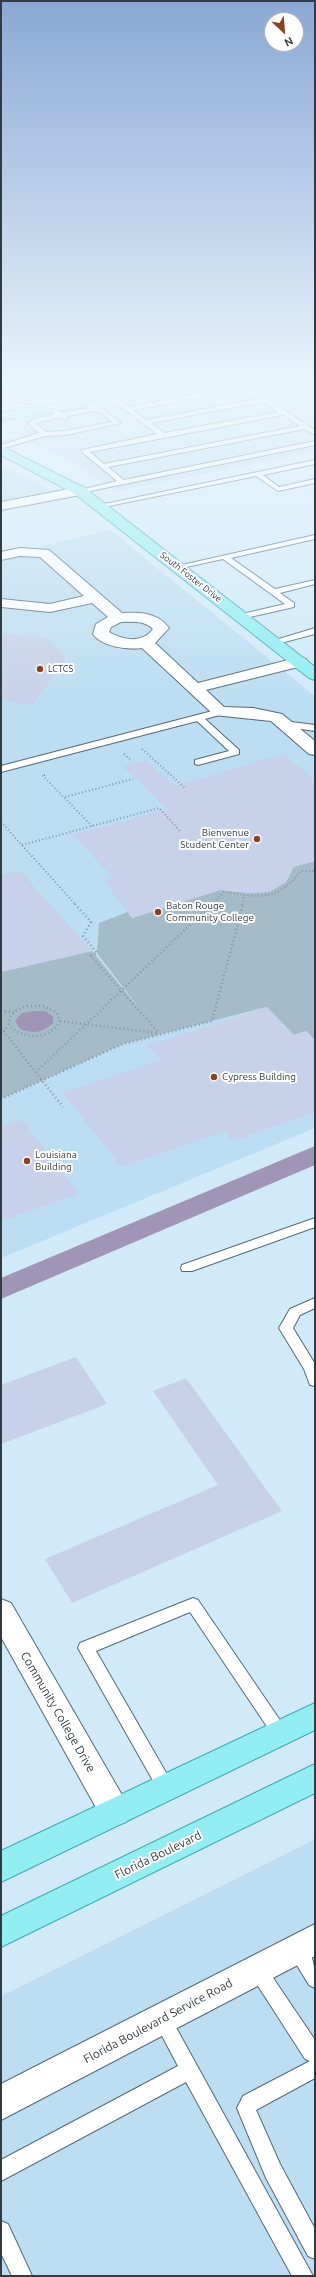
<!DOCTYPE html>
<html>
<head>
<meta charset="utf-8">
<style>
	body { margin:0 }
	#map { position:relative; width:316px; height:2277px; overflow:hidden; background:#d0eafa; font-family:Ubuntu,sans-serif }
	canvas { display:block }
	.frame { position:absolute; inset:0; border:2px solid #313c42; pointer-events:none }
	.north { position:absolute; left:264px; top:12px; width:40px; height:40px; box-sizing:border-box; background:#fff; border:1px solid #adb1b3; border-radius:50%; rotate:154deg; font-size:11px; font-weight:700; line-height:16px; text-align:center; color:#313c42 }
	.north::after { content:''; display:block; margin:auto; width:14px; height:18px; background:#8a4223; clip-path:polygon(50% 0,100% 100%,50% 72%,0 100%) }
</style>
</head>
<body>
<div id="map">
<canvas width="316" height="2277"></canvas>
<div class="frame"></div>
<div class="north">N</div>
</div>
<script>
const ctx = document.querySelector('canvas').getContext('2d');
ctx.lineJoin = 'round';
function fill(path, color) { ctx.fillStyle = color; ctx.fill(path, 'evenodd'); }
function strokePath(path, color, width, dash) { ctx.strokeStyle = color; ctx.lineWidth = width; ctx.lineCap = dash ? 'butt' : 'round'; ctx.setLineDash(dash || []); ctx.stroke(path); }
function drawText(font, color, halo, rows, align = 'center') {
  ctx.font = font + ' Ubuntu,sans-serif'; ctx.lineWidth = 4; ctx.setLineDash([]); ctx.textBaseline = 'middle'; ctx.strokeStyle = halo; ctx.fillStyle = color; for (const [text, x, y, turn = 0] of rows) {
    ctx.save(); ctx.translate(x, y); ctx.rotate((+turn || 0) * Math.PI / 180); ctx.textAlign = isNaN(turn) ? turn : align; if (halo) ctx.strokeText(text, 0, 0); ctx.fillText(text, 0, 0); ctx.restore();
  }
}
fill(new Path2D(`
	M187,387H315V452L117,491L62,456L14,434L15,423L30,416Z
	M1,466L60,494L1,506Z
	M110,530L315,696V1128L1,1258V556Z
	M315,1839V2276H1V1996Z`), '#bcddf2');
fill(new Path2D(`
	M315,861V1040L306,1031L294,1035L266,1007L123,1044L1,1099V972L92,951L145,1016L97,953L99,923L128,912L132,918L220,890L249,893L269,892L286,882L291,872L289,868Z`), '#a4bcca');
fill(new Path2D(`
	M33,1011H45L53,1016V1023C42,1033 34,1034 20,1029L15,1021L22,1013Z`), '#a195b7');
fill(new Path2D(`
	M315,1146V1165L1,1299V1278Z`), '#a195b7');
fill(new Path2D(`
	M293,387H315V424L264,392Z
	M1,633L46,638L65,655V662L32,705L1,700Z
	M284,754L315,781V861L294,867L286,882L269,892L249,893L220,890L132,918L104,881L114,878L72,835L168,809L123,767L146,760L175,786Z
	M20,871L92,951L1,972V875Z
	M267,1007L294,1035L306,1031L315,1040V1112L233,1141L224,1131L122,1167L63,1093L162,1060L148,1046Z
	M22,1120L79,1194L1,1221V1127Z
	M76,1357L107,1404L1,1444V1385Z
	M186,1378L282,1511L72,1603L45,1559L218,1485L153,1391Z`), '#c7d1e9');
const lane = new Path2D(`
	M19,387L28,388L7,393L12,397L32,402V404L8,400L1,395V390Z
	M232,387H249L315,430V435L304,429L108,467L124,480L315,441V445L80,493L76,491L117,481L82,452V450L157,434L109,398V396H113L129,407ZM243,389L258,399L146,420L133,410ZM263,402L278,412L164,433L151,423ZM283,415L300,426L104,464L90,452Z
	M89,403L104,410L121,423L66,435L45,436L1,449V445L39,433L28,423L34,419L55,414L49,409V407H53L62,413L89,408L86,405ZM94,411L100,412L112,422L66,431L46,432L35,423L60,417L65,420L68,418L67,416Z
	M315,460V464L263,475L279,487L315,479V483L278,491L256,476L99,508L95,506Z
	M315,535V539L231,558L275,589L315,580V584L280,593L294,603V607L241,619L237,617L238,615L285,604L223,559L177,569L173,567Z
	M315,628V634L273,645L269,642Z
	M220,709L223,710V714L205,719L239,750V754L198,765L195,764V760L229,751L197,721L1,772V766Z
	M283,721L315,725V731L280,726L278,724Z
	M315,1218V1227L192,1271H182L181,1268L182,1265Z
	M315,1298V1308L300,1315L293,1328L315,1364V1386L310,1385L304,1369L279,1328L290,1309Z
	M193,1598L198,1600L288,1732L286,1737L280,1739L274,1737L190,1612L96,1651L172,1783L174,1788L172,1793L166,1795L160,1793L78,1648L80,1643Z
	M296,1940C315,1948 315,1970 315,1988L309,1985L287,1949L290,1943Z
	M257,1960L263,1963L315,2040V2078L256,2110L280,2164L315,2229V2259L308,2256L266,2178L237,2108L243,2096L310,2061L305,2059L251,1975L248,1969L251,1963Z
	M162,2010L168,2013L313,2276H292L186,2082L1,2181V2160L178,2066L153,2019L156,2013Z
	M1,2221L8,2224L32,2276H12L1,2253Z`);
const street = new Path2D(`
	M80,487L87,491L85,494L1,510V502Z
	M20,548L49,550L122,613C139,612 158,612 169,628L155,643L198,683L300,657L306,659L308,662L306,665L206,690L224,707L253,708L282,714L315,741V755L309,754L271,721L214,715L142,648C128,650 102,647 93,634L96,624L108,617L92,603L50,612L1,607V599L50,604L84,596L40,557L20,556L1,560V552ZM121,622C132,622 144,620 153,629C142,644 123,640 109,632L111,627Z
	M1,1599L11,1603L126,1802L130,1812L126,1822L115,1826L104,1822L1,1637Z
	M315,1924V1956L1,2120V2084Z`);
const primary = new Path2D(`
	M143,387H169L163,391L1,421V413Z
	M1,446L85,488L315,667V680L309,678L75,494L1,455Z
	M315,1703V1730L1,1882V1851Z
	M315,1764V1793L1,1947V1916Z`);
strokePath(lane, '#526a77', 2);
strokePath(street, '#526a77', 2);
strokePath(primary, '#42a8b0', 2);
strokePath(new Path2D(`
	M142,749L185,788
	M124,754L132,761
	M45,775H42L92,826
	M65,797L133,779
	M1,822L76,905
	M22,845L159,808L180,831
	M211,905L224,892C260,897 276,902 301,871H315
	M242,905L245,895`), '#8496a2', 2, [1, 2.5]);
strokePath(new Path2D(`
	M75,904L91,922L83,936L97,953L91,956L159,1033
	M27,1006H43L56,1012L60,1021C48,1041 26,1039 9,1026C8,1014 17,1010 27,1006Z
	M1,1011L14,1012
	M60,1021L157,1033
	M1,1028L63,1107
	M3,1031L9,1026
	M36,1072L212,904
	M1,1099L123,1044L212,1021L243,904`), '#8496a2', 2.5, [1, 3]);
fill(lane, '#fff');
fill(street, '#fff');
fill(primary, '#93eef3');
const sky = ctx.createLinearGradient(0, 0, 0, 706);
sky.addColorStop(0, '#8ba8d4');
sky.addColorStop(0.55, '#eaf6fd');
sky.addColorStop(1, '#eaf6fd00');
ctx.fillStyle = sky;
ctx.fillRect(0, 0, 316, 706);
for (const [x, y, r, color] of [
	[40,669,4,"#8a4223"],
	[257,839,4,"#8a4223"],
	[158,912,4,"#8a4223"],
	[214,1077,4,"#8a4223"],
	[27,1161,4,"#8a4223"]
]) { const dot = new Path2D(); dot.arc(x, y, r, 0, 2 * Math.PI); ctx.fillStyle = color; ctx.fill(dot); strokePath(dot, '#fff', 1.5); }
drawText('9px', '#313c42', '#fff', [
	["South Foster Drive",191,577,38]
]);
drawText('9px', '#313c42', '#fff', [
	["LCTCS",48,669]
], 'left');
drawText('10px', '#313c42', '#fff', [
	["Bienvenue",249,833,"right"],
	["Student Center",249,845,"right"],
	["Baton Rouge",166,906],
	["Community College",166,918],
	["Cypress Building",222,1077],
	["Louisiana",35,1155],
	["Building",35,1167]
], 'left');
drawText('12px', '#313c42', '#fff', [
	["Community College Drive",58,1712,60],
	["Florida Boulevard",158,1855,-26],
	["Florida Boulevard Service Road",158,2021,-28]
]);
</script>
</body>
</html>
